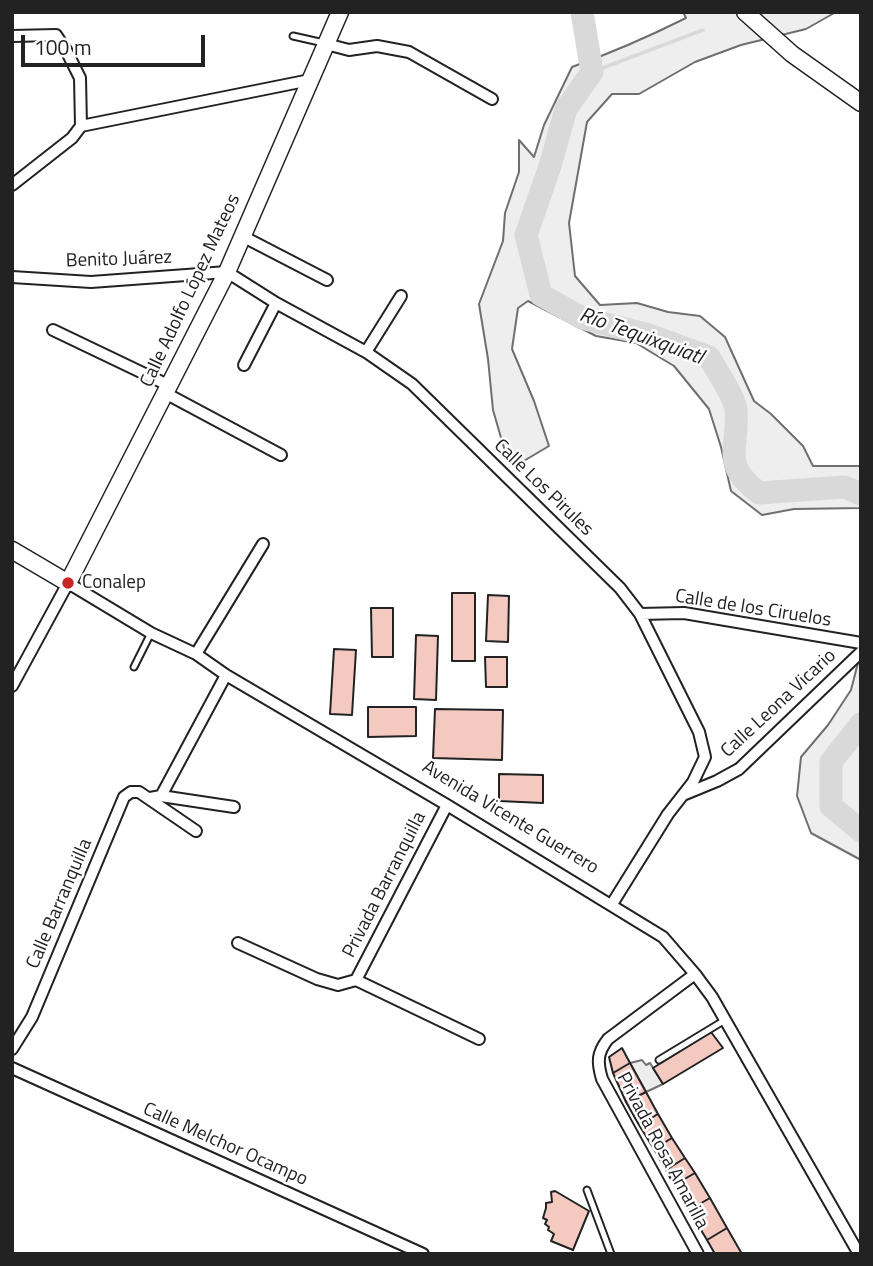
<!DOCTYPE html>
<html>
<head>
<meta charset="utf-8">
<style>
	body { margin:0 }
	#map { position:relative; width:873px; height:1266px; overflow:hidden; background:#fff; font-family:"Titillium Web",sans-serif }
	canvas { display:block }
	.frame { position:absolute; inset:0; border:14px solid #222; pointer-events:none }
	.scale { position:absolute; left:21px; top:35px; width:184px; height:32px; box-sizing:border-box; border:4px solid #222; border-top:0; padding-left:9px; font-size:21px; line-height:24px; white-space:nowrap; color:#222; -webkit-text-stroke:5px #fff; paint-order:stroke }
</style>
</head>
<body>
<div id="map">
<canvas width="873" height="1266"></canvas>
<div class="frame"></div>
<div class="scale">100 m</div>
</div>
<script>
const ctx = document.querySelector('canvas').getContext('2d');
ctx.lineJoin = 'round';
function fill(path, color) { ctx.fillStyle = color; ctx.fill(path, 'evenodd'); }
function strokePath(path, color, width, dash) { ctx.strokeStyle = color; ctx.lineWidth = width; ctx.lineCap = dash ? 'butt' : 'round'; ctx.setLineDash(dash || []); ctx.stroke(path); }
function drawText(font, color, halo, rows, align = 'center') {
  ctx.font = font + ' "Titillium Web",sans-serif'; ctx.lineWidth = 5; ctx.setLineDash([]); ctx.textBaseline = 'middle'; ctx.strokeStyle = halo; ctx.fillStyle = color; for (const [text, x, y, turn = 0] of rows) {
    ctx.save(); ctx.translate(x, y); ctx.rotate((+turn || 0) * Math.PI / 180); ctx.textAlign = isNaN(turn) ? turn : align; if (halo) ctx.strokeText(text, 0, 0); ctx.fillText(text, 0, 0); ctx.restore();
  }
}
const green = new Path2D(`
	M683,12H836L806,29L741,45L695,62L639,94H612L587,122L569,223L575,276L600,305L637,303L668,312L700,316L725,337L754,401L771,414L803,446L813,466H861V508L794,509L762,515L731,491L721,447L709,409L674,366L636,343L596,336L528,301L518,308L512,349L534,401L549,446L522,462L504,448L493,410L488,359L479,304L503,241L505,213L519,172V140L534,157L544,125L572,67C611,53 648,37 686,18Z
	M861,651V860L811,833L797,796L801,757L828,725L851,690Z`);
fill(green, '#eee');
strokePath(green, '#6f6f6f', 2);
const parking = new Path2D(`
	M642,1060L646,1065L650,1063L663,1084L646,1092L630,1063Z`);
fill(parking, '#ededed');
strokePath(parking, '#6f6f6f', 2);
strokePath(new Path2D(`
	M592,72L703,30`), '#d9d9d9', 3.5);
strokePath(new Path2D(`
	M582,12L592,72L566,109L550,166L526,235L541,295L582,318L649,335L709,357C716,370 735,397 736,410C739,450 720,463 759,493L844,487L861,494
	M861,724L831,762V806L861,831`), '#d9d9d9', 23);
const building = new Path2D(`
	M452,593H475V661H452Z
	M488,595L509,596L508,642L486,641Z
	M371,608H393V657H372Z
	M416,635L438,636L436,700L414,699Z
	M334,649L356,650L352,715L330,714Z
	M485,657H507V687H486Z
	M368,707H416V736L368,737Z
	M435,709L503,710L502,760L433,758Z
	M499,774L543,775V803L499,801Z
	M711,1032L723,1048L663,1084L653,1068Z
	M622,1048L630,1063L613,1073L609,1057Z
	M630,1063L646,1092L626,1102L613,1073Z
	M646,1092L658,1114L639,1125L626,1102Z
	M658,1114L672,1138L654,1149L639,1125Z
	M672,1138L685,1158L666,1170L654,1149Z
	M685,1158L695,1173L674,1185L666,1170Z
	M695,1173L710,1198L689,1210L674,1185Z
	M555,1191L589,1211L573,1250L551,1241L554,1234L548,1230L549,1227L545,1224L547,1220L543,1218L546,1208V1203L552,1202L551,1192Z
	M710,1198L727,1228L707,1240L689,1210Z
	M727,1228L742,1254H715L707,1240Z`);
fill(building, '#f3c9c0');
strokePath(building, '#222', 2);
const service = new Path2D(`
	M293,36L324,43
	M134,667L151,633
	M659,1060L725,1020
	M587,1190L611,1254`);
const minor = new Path2D(`
	M12,36L56,35L66,50L80,78L81,126L72,138L12,185
	M326,44L349,50L377,46L409,52L492,99
	M81,126L310,80
	M242,236L327,280
	M12,277L91,282L227,272L276,303L366,352L412,384L620,588L640,614L699,732L705,757L693,782L668,814L612,904
	M53,330L170,386
	M366,352L401,296
	M244,365L276,303
	M167,394L281,455
	M640,614L684,613L861,643
	M196,654L263,544
	M12,686L68,583L151,633L196,654L226,675L447,805L663,937L695,974L712,997L859,1254
	M683,795L717,781L739,769L861,652
	M161,796L234,807
	M150,798L161,796L226,675
	M238,943L317,979L338,985L356,980L447,805
	M695,974L608,1039C597,1053 597,1062 602,1079L698,1254
	M356,980L479,1039
	M12,1049L32,1017L124,797L131,792H139L196,831
	M12,1068L423,1254`);
const secondary = new Path2D(`
	M745,12L792,54L861,103
	M12,550L68,583L227,272L340,12`);
strokePath(service, '#222', 9);
strokePath(minor, '#222', 14);
strokePath(secondary, '#222', 19);
strokePath(service, '#fff', 5);
strokePath(minor, '#fff', 10);
strokePath(secondary, '#fff', 16);
for (const [x, y, r, color] of [
	[68,583,7,"#c62828"]
]) { const dot = new Path2D(); dot.arc(x, y, r, 0, 2 * Math.PI); ctx.fillStyle = color; ctx.fill(dot); strokePath(dot, '#fff', 2.5); }
drawText('19px', '#222', '#fff', [
	["Benito Juárez",119,260,-2],
	["Calle Adolfo López Mateos",191,291,-65],
	["Calle Los Pirules",543,488,44],
	["Calle de los Ciruelos",753,609,9],
	["Calle Leona Vicario",779,704,-43],
	["Avenida Vicente Guerrero",510,818,31],
	["Privada Barranquilla",385,885,-63],
	["Calle Barranquilla",60,904,-67],
	["Calle Melchor Ocampo",225,1145,24],
	["Privada Rosa Amarilla",662,1151,62]
]);
drawText('19px', '#222', '#fff', [
	["Conalep",82,583]
], 'left');
drawText('italic 21px', '#222', '#fff', [
	["Río Tequixquiatl",641,337,20]
]);
</script>
</body>
</html>
